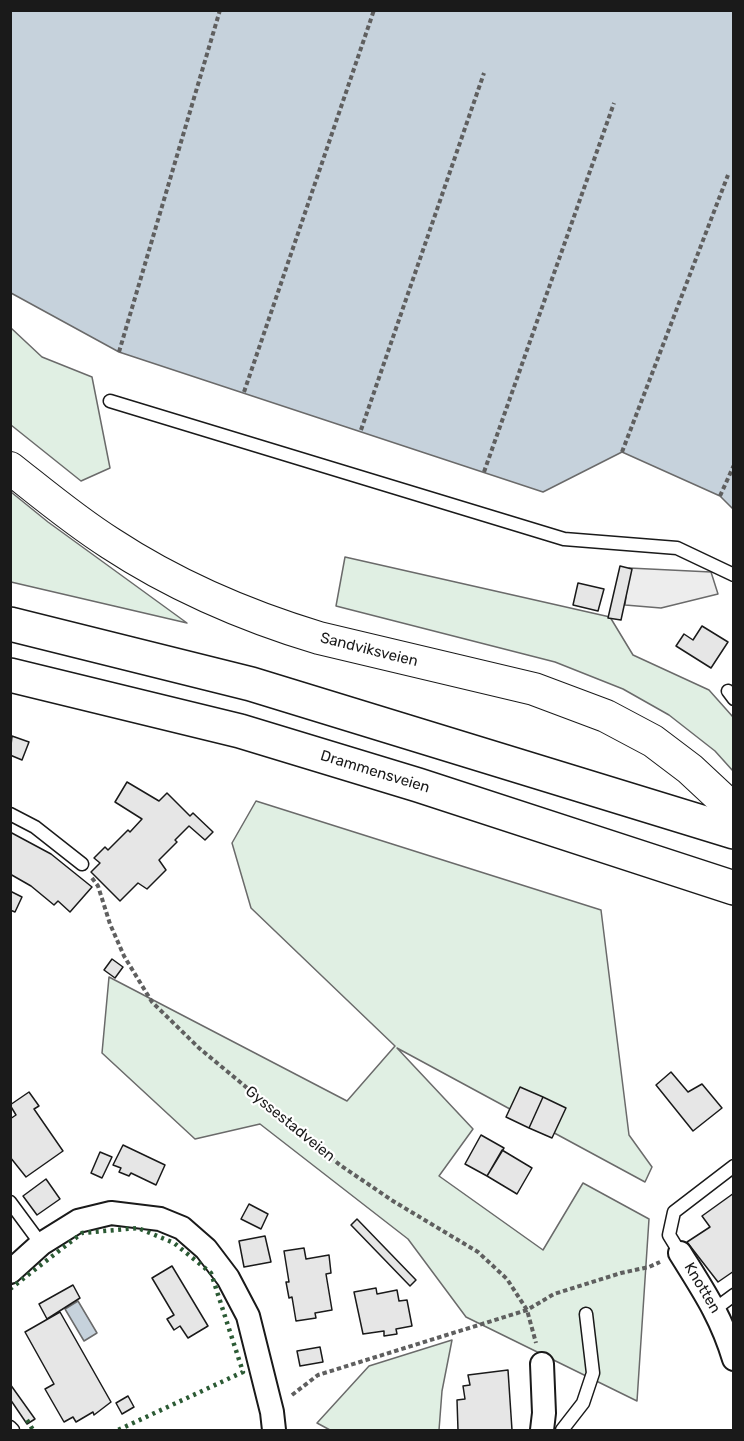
<!DOCTYPE html>
<html>
<head>
<meta charset="utf-8">
<style>
	body { margin:0 }
	#map { position:relative; width:744px; height:1441px; overflow:hidden; background:#fff; font-family:Rubik,sans-serif }
	canvas { display:block }
	.frame { position:absolute; inset:0; border:12px solid #1a1a1a; pointer-events:none }
</style>
</head>
<body>
<div id="map">
<canvas width="744" height="1441"></canvas>
<div class="frame"></div>
</div>
<script>
const ctx = document.querySelector('canvas').getContext('2d');
ctx.lineJoin = 'round';
function fill(path, color) { ctx.fillStyle = color; ctx.fill(path, 'evenodd'); }
function strokePath(path, color, width, dash) { ctx.strokeStyle = color; ctx.lineWidth = width; ctx.lineCap = dash ? 'butt' : 'round'; ctx.setLineDash(dash || []); ctx.stroke(path); }
function drawText(font, color, halo, rows, align = 'center') {
  ctx.font = font + ' Rubik,sans-serif'; ctx.lineWidth = 4.5; ctx.setLineDash([]); ctx.textBaseline = 'middle'; ctx.strokeStyle = halo; ctx.fillStyle = color; for (const [text, x, y, turn = 0] of rows) {
    ctx.save(); ctx.translate(x, y); ctx.rotate((+turn || 0) * Math.PI / 180); ctx.textAlign = isNaN(turn) ? turn : align; if (halo) ctx.strokeText(text, 0, 0); ctx.fillText(text, 0, 0); ctx.restore();
  }
}
const green = new Path2D(`
	M11,328L42,357L92,377L110,468L81,481L11,425Z
	M11,492L48,522L187,623L11,582Z
	M345,557L610,617L633,655L709,690L733,717V771L715,751L669,715L623,689L555,662L336,606Z
	M256,801L601,910L629,1135L652,1167L645,1182L397,1048L473,1129L439,1176L543,1250L583,1183L649,1219L637,1401L466,1317L408,1239L260,1124L195,1139L102,1053L109,977L347,1101L395,1046L251,908L232,843Z
	M452,1340L442,1391L439,1430H330L317,1423L369,1366Z`);
fill(green, '#e0efe3');
strokePath(green, '#6a6a6a', 1.5);
const parking = new Path2D(`
	M629,568L711,572L718,594L661,608L625,605Z`);
fill(parking, '#ededed');
strokePath(parking, '#6a6a6a', 1.5);
const water = new Path2D(`
	M10,11H733V509L720,496L622,452L543,492L119,352L11,293Z
	M78,1301L97,1333L84,1341L65,1309Z`);
fill(water, '#c6d2dc');
strokePath(water, '#6a6a6a', 1.5);
const building = new Path2D(`
	M620,566L632,569L621,620L608,618Z
	M578,583L604,589L598,611L573,605Z
	M702,626L728,642L711,668L676,646L684,634L693,640Z
	M12,736L29,742L22,760L10,755Z
	M127,782L159,801L167,793L190,816L193,813L213,832L205,840L189,826L175,840L177,842L159,860L166,870L147,889L138,883L120,901L91,872L100,863L94,858L105,847L108,850L128,830L130,832L142,819L115,802Z
	M10,832L51,854L92,887L70,912L58,901L54,905L31,886L10,874Z
	M10,891L22,897L15,912L10,910Z
	M112,959L123,967L115,978L104,970Z
	M671,1072L688,1092L702,1084L722,1108L693,1131L656,1085Z
	M520,1087L543,1097L529,1128L506,1117Z
	M29,1092L39,1106L34,1109L63,1151L26,1177L10,1157V1119L16,1115L10,1105Z
	M543,1097L566,1108L552,1138L529,1128Z
	M481,1135L504,1148L487,1176L465,1164Z
	M123,1145L165,1165L156,1185L131,1173L129,1176L119,1172L121,1168L113,1165Z
	M502,1150L532,1168L517,1194L487,1176Z
	M100,1152L112,1157L102,1178L91,1173Z
	M46,1179L60,1199L37,1215L23,1196Z
	M734,1193V1271L718,1282L687,1242L710,1227L702,1216Z
	M249,1204L268,1214L261,1229L241,1219Z
	M357,1219L416,1280L410,1286L351,1225Z
	M265,1236L271,1262L244,1267L239,1241Z
	M304,1248L306,1259L329,1255L331,1273L326,1274L332,1310L315,1313L316,1318L296,1321L292,1297L289,1298L286,1282H289L284,1251Z
	M172,1266L208,1326L188,1338L180,1326L174,1330L167,1319L174,1315L152,1278Z
	M73,1285L80,1298L47,1319L39,1304Z
	M376,1288L377,1294L397,1290L399,1301L407,1300L412,1326L396,1329L397,1334L384,1336V1331L363,1334L354,1292Z
	M60,1312L111,1402L94,1415L93,1412L76,1422L73,1417L64,1422L45,1389L54,1384L25,1332Z
	M320,1347L323,1362L300,1366L297,1351Z
	M508,1370L512,1430H458L457,1400L465,1399L463,1386L470,1385L468,1375Z
	M10,1384L35,1419L27,1424L10,1399Z
	M128,1396L134,1407L122,1414L116,1403Z`);
fill(building, '#e6e6e6');
strokePath(building, '#1a1a1a', 1.5);
const lane = new Path2D(`
	M110,401L564,539L677,548L734,575
	M728,691L734,699
	M10,814L35,827L82,864
	M10,1202L41,1244
	M680,1253L669,1235L674,1212L734,1166
	M715,1309L734,1295
	M10,1427L13,1430
	M562,1430L583,1403L593,1373L586,1314`);
const street = new Path2D(`
	M680,1253C703,1290 721,1316 734,1359
	M10,1272L41,1244L78,1221L111,1213L160,1219L182,1228L206,1249L228,1278L248,1316L272,1412L274,1430
	M542,1364L544,1413L542,1430`);
const secondary = new Path2D(`
	M10,468C43,494 75,521 110,543C174,585 246,616 319,638L534,689L606,716L653,741L690,769L734,810`);
const highway = new Path2D(`
	M10,624L251,684L734,832
	M10,675L240,731L418,785L734,888`);
strokePath(lane, '#1a1a1a', 15);
strokePath(street, '#1a1a1a', 26);
strokePath(secondary, '#1a1a1a', 34);
strokePath(highway, '#1a1a1a', 36);
strokePath(new Path2D(`
	M119,352L220,10
	M244,392L374,10
	M361,430L484,73
	M622,452L728,175
	M484,472L614,103
	M720,496L734,465
	M92,878L98,886L110,924L124,956L152,1002L199,1048L340,1165L393,1201L478,1252L507,1279L527,1310L536,1343
	M292,1395L318,1375L527,1310L554,1294L621,1273L649,1267L660,1262`), '#5f5f5f', 4, [4.5, 3]);
strokePath(lane, '#fff', 12);
strokePath(street, '#fff', 22);
strokePath(secondary, '#fff', 32);
strokePath(highway, '#fff', 33);
strokePath(new Path2D(`
	M10,1289L82,1233L138,1228L174,1243L211,1273L243,1372L118,1430
	M27,1420L33,1430`), '#2b5a34', 4.5, [3, 4.5]);
drawText('15px', '#1a1a1a', '#fff', [
	["Sandviksveien",369,650,14],
	["Drammensveien",375,772,17],
	["Gyssestadveien",290,1124,39],
	["Knotten",702,1288,59]
]);
</script>
</body>
</html>
